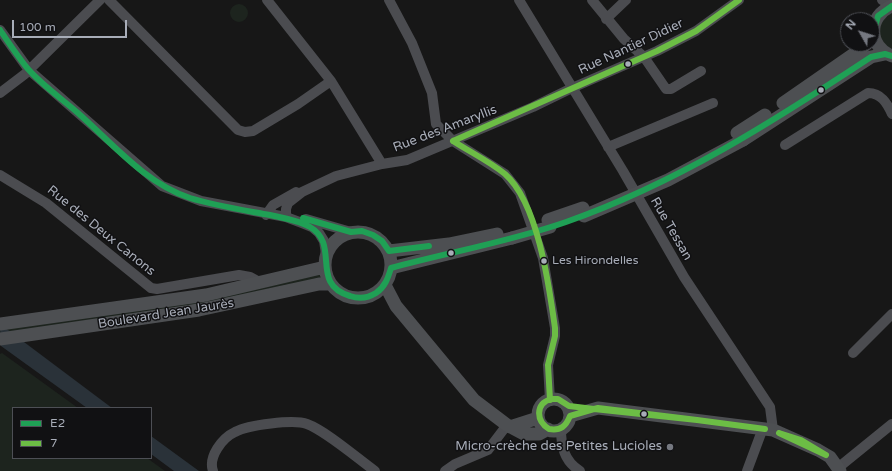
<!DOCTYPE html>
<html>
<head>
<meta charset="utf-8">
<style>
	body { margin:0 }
	#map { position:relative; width:892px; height:471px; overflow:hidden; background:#171717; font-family:"Varela Round",sans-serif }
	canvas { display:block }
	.legend { position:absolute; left:12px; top:407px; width:140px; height:52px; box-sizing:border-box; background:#111113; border:1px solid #4d4f55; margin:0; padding:5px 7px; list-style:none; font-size:12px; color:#a8adb8 }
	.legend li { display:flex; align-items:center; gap:8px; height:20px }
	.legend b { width:20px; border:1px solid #4d4f55 }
	.north { position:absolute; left:840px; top:12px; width:40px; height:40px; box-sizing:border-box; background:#111113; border:1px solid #4d4f55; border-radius:50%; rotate:309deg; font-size:11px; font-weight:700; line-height:16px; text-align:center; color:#a8adb8 }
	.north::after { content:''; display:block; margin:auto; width:14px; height:18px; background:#757880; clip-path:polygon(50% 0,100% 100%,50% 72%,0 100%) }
	.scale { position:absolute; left:12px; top:20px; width:115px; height:18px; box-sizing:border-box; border:2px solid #a8adb8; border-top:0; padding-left:5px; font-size:12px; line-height:14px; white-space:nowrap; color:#a8adb8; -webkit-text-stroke:3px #111113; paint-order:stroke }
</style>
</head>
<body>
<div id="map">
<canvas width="892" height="471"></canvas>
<ul class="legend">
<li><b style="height:5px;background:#1fa055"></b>E2</li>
<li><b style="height:5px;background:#6cbd45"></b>7</li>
</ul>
<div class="north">N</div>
<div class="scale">100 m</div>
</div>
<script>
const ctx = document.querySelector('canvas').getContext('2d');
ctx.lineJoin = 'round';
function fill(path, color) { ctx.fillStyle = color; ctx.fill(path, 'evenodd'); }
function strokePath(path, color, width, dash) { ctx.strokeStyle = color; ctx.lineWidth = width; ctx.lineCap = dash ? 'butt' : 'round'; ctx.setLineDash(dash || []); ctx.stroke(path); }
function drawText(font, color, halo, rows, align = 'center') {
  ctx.font = font + ' "Varela Round",sans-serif'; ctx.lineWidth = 3; ctx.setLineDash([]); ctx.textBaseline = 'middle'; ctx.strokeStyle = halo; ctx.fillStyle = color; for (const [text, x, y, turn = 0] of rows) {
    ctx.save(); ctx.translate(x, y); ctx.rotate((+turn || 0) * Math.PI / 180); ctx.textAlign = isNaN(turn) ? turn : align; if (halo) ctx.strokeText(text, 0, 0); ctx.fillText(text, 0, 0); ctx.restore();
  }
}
fill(new Path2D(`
	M230 13a9 9 0 1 1 18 0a9 9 0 1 1-18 0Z
	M892,12V52L880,42V22Z
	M320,272L321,278L191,307L0,334V329Z
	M2,353L78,408H13V458H147L165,471H0V354Z`), '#1d241e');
fill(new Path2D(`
	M0,324L112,408H87L1,346Z
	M151,436L199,471H174L151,454Z`), '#2a3239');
strokePath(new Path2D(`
	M109,0L238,130L245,132L253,131L298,104L331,81
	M267,0L331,81L382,164
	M389,0L412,43L432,93L436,124L453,141L505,174L520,193L543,258L555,328V336L548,365L550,400
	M519,0L623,171L684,277L770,407L773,430
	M592,0L624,39L644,57L666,89H671L701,71
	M882,0L892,5
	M606,19L626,0
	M0,30L29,70L162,186L201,201L286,217L302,223L312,227L319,233L324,241L326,254
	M0,93L25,74L100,0
	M785,145L868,93C881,93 887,103 892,114
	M608,147L713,103
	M0,175L46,203L151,288L157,289L239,275L250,277L261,283
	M266,215L273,205L296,192
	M286,217V209L288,203L302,192L336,176L382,164L407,160L533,107L572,88L657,51L696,31L739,0
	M306,219L351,232
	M853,353L892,314
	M561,429C561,446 564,461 580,471
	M839,467L892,424
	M213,471C208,457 222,438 235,432C248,425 294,419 307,424C326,431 357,458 375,471
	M445,471L455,464L488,450L507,425
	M747,471L763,428`), '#4b4c50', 10);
strokePath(new Path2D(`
	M892,6C867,16 868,47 892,56
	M783,103L858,51L866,44
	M737,133L765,115
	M743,140L871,57L885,54
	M548,220L583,208
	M325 265a33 33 0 1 1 66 0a33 33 0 1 1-66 0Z
	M389,251L449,244L497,234
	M391,268L512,238
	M385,285L396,306L474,400L507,425L524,434H539L548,429
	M0,324L206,295L325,267
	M0,339L199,310L319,284H330
	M538 415a16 16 0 1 1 32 0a16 16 0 1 1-32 0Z
	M570,416L598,408L773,430L818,450L830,457L840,471
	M510,427L538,418`), '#4d4f52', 13);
strokePath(new Path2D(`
	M584,216L668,180L743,140
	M512,238L550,227`), '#4d4f52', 13);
strokePath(new Path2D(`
	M0,30C9,43 18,57 28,69C43,86 61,98 78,113C113,144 145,183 190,198C216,206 243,210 270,215C283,218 298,220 310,227C341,245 309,284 350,296C359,299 368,298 376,293C385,287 388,278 391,268C449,252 509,242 566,222C677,183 774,121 871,57L885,54L892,56
	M872,38L878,16L892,6
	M303,218L351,232L362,231L373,235L382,241L389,251L429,246`), '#1fa055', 6);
strokePath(new Path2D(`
	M453,141L657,51L696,31L739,0
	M453,141C470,152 489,161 505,174C538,203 549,285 555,328V336L548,365L550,400
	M551,399H558L569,406L594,409L570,416C566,426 561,431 549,429C536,421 535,404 551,399Z
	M594,409L697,420
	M594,409L598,408L697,420
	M697,420L765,429
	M697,420L765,429
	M779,433L801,440L826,455
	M779,433L826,455`), '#6cbd45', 6);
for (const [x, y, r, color] of [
	[628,64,3.5,"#a8adb8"],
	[821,90,3.5,"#a8adb8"],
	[451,253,3.5,"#a8adb8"],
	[544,261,3.5,"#a8adb8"],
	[644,414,3.5,"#a8adb8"],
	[670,447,4,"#757880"]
]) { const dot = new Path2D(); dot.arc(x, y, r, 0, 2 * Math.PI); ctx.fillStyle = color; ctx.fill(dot); strokePath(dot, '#111113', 1.5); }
drawText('12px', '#a8adb8', '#111113', [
	["Les Hirondelles",552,261]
], 'left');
drawText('13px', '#a8adb8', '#111113', [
	["Rue Nantier Didier",631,47,-25],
	["Rue des Amaryllis",445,129,-21],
	["Rue Tessan",671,229,60],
	["Rue des Deux Canons",101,231,39],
	["Boulevard Jean Jaurès",166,314,-9]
]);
drawText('13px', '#a8adb8', '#111113', [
	["Micro-crèche des Petites Lucioles",662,447]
], 'right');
</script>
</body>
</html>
